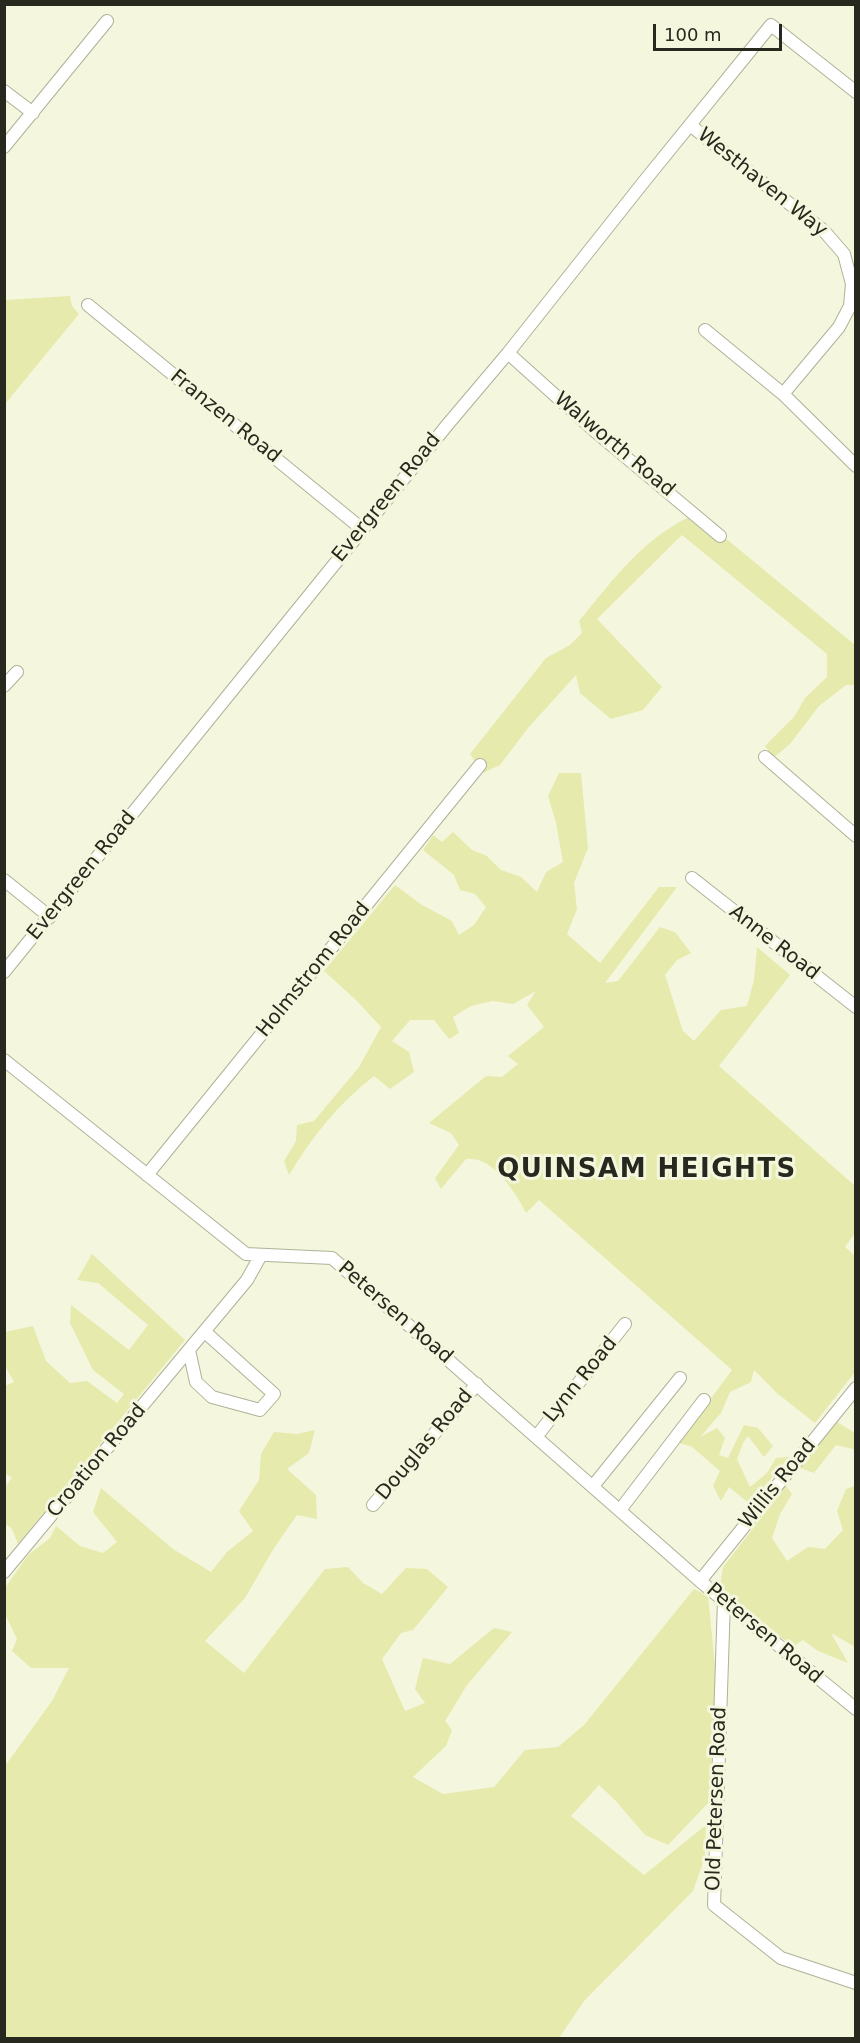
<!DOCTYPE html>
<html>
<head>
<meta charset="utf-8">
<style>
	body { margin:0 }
	#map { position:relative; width:860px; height:2043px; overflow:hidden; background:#f4f7dd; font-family:"DejaVu Sans",sans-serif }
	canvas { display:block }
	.frame { position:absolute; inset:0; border:6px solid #27281e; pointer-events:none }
	.scale { position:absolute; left:653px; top:24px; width:129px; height:27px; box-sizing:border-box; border:3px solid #27281e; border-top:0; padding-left:8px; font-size:18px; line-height:21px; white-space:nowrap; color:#27281e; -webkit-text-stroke:4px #f4f7dd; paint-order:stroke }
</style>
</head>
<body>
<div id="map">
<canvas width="860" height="2043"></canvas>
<div class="frame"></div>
<div class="scale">100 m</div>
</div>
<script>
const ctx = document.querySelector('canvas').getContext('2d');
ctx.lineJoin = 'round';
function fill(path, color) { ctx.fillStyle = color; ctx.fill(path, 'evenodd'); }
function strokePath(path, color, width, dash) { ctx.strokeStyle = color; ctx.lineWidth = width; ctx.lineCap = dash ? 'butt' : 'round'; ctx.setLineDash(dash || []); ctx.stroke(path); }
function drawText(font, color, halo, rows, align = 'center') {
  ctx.font = font + ' "DejaVu Sans",sans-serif'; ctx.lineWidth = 6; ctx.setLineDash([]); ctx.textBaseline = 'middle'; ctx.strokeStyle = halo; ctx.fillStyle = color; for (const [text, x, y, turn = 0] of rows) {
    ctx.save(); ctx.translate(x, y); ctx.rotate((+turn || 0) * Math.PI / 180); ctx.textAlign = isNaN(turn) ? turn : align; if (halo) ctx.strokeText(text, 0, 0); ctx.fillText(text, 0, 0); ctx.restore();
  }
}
fill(new Path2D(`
	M70,296L72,306L79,314L5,404V300Z
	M691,516L718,532L855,645V685H846L819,706L790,744L773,758L765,746L794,717L805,698L827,677V654L682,535L597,619L662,687L643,710L611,719L580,693L576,675L528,728L500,765L483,773L470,754L546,658L570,645L582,633L579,621C614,579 640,541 691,516Z
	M559,773H581L588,848L574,883L577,909L567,934L600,963L659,887H677L605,983L618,981L660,927L675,932L691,953L677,960L665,975L683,1031L694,1041L721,1010L747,1006L754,980L757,947L790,975L719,1066L855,1186V1233L845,1247L855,1256V1372L815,1423L778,1394L754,1370L751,1382L730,1392L721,1413L700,1437L717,1428L725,1438L719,1455L728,1458L744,1425L758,1428L773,1446L764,1457L748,1436L743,1443L737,1459L750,1487L767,1473L776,1458L789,1457L750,1504L729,1487L721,1501L713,1486L720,1471L691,1446L678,1443L732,1370L539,1200L526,1213C518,1196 499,1168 481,1161C477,1159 471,1159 466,1159L441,1189L435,1178L459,1145L451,1133L429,1123L486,1076L502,1077L518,1064L508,1056L544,1027L527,1005L536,991L513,1004L493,1001L471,1006L453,1017L459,1033L449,1039L434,1020H410L392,1041L409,1052L414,1072L390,1089L374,1076C338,1104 312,1137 289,1175L284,1161L296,1141L297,1125L314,1121L359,1067L381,1027L356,1000L324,971L395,885L422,905L452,921L459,935L474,925L486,907L475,894L460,890L454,875L423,850L433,835L442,842L453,832L472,850L487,856L501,870L521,877L537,892L546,872L563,862L556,823L548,796Z
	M92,1254L185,1340L18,1544L12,1529L5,1523V1487L12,1478L5,1473V1386L14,1382L5,1366V1332L33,1326L46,1361L70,1383L87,1381L117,1403L124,1394L93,1370L70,1323L71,1305L129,1350L148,1325L98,1283L77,1280Z
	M837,1422L855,1433V1452L853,1449L836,1445L814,1473L800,1468Z
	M315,1430L309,1453L287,1469L316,1495L317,1519L297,1515L274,1548L245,1598L205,1641L244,1673L325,1569L348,1567L363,1583L382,1594L406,1568L427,1569L448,1587L413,1630L401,1633L382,1659L405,1711L425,1703L415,1689L423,1658L450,1664L494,1628L512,1632L467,1685L445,1721L452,1730L446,1746L413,1777L443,1794L494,1787L525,1750L558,1747L584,1725L694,1589L708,1596L716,1676L709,1802L668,1845L645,1835L615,1800L599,1785L571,1816L644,1875L706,1825L705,1857L693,1891L584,2001L559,2038H5V1766L52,1701L69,1668H31L12,1651L17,1639L5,1614V1588L28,1555L50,1538L56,1526L80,1546L103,1553L117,1542L93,1512L101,1488L173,1549L211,1572L227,1552L253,1531L239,1511L259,1480L261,1454L274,1432L297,1434Z
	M786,1486L792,1494L780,1514L772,1538L787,1561L808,1547L825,1549L843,1530L837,1511L846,1489L855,1486V1647L831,1633L848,1663L818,1651L803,1640L793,1647L720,1587L723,1567Z`), '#e6eaad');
const minor = new Path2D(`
	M4,91L33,113
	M690,125L824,231L844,254L852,284L850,306L839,327L783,394
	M4,147L107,21
	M88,305L362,529
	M705,330L783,394L856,466
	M508,353L597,433L720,536
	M4,686L17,672
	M765,757L856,836
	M692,878L856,1007
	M4,880L50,917
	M4,972L448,424L508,353L646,179L771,25L856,92
	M4,1060L246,1254L332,1258L700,1581L856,1709
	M147,1175L480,765
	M189,1350L196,1382L212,1397L260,1410L274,1394L205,1332
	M536,1437L625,1324
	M593,1486L680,1378
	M373,1505L477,1384
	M620,1510L704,1400
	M4,1572L247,1280L261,1255
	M700,1581L856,1388
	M724,1600L714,1905L781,1958L856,1983`);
strokePath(minor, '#afb198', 14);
strokePath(minor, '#fff', 12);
drawText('20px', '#27281e', '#f4f7dd', [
	["Westhaven Way",762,183,39],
	["Franzen Road",225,417,39],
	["Walworth Road",614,445,40],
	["Evergreen Road",387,498,-51],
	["Evergreen Road",82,876,-51],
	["Anne Road",774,943,38],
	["Holmstrom Road",314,970,-51],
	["Petersen Road",395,1313,41],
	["Lynn Road",581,1380,-51],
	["Douglas Road",425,1445,-50],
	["Croation Road",97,1461,-50],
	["Willis Road",778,1484,-51],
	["Petersen Road",764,1634,40],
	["Old Petersen Road",717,1799,-88]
]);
ctx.letterSpacing = '1.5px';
drawText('bold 26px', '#27281e', '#f4f7dd', [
	["QUINSAM HEIGHTS",647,1170]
]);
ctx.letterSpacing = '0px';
</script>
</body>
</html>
